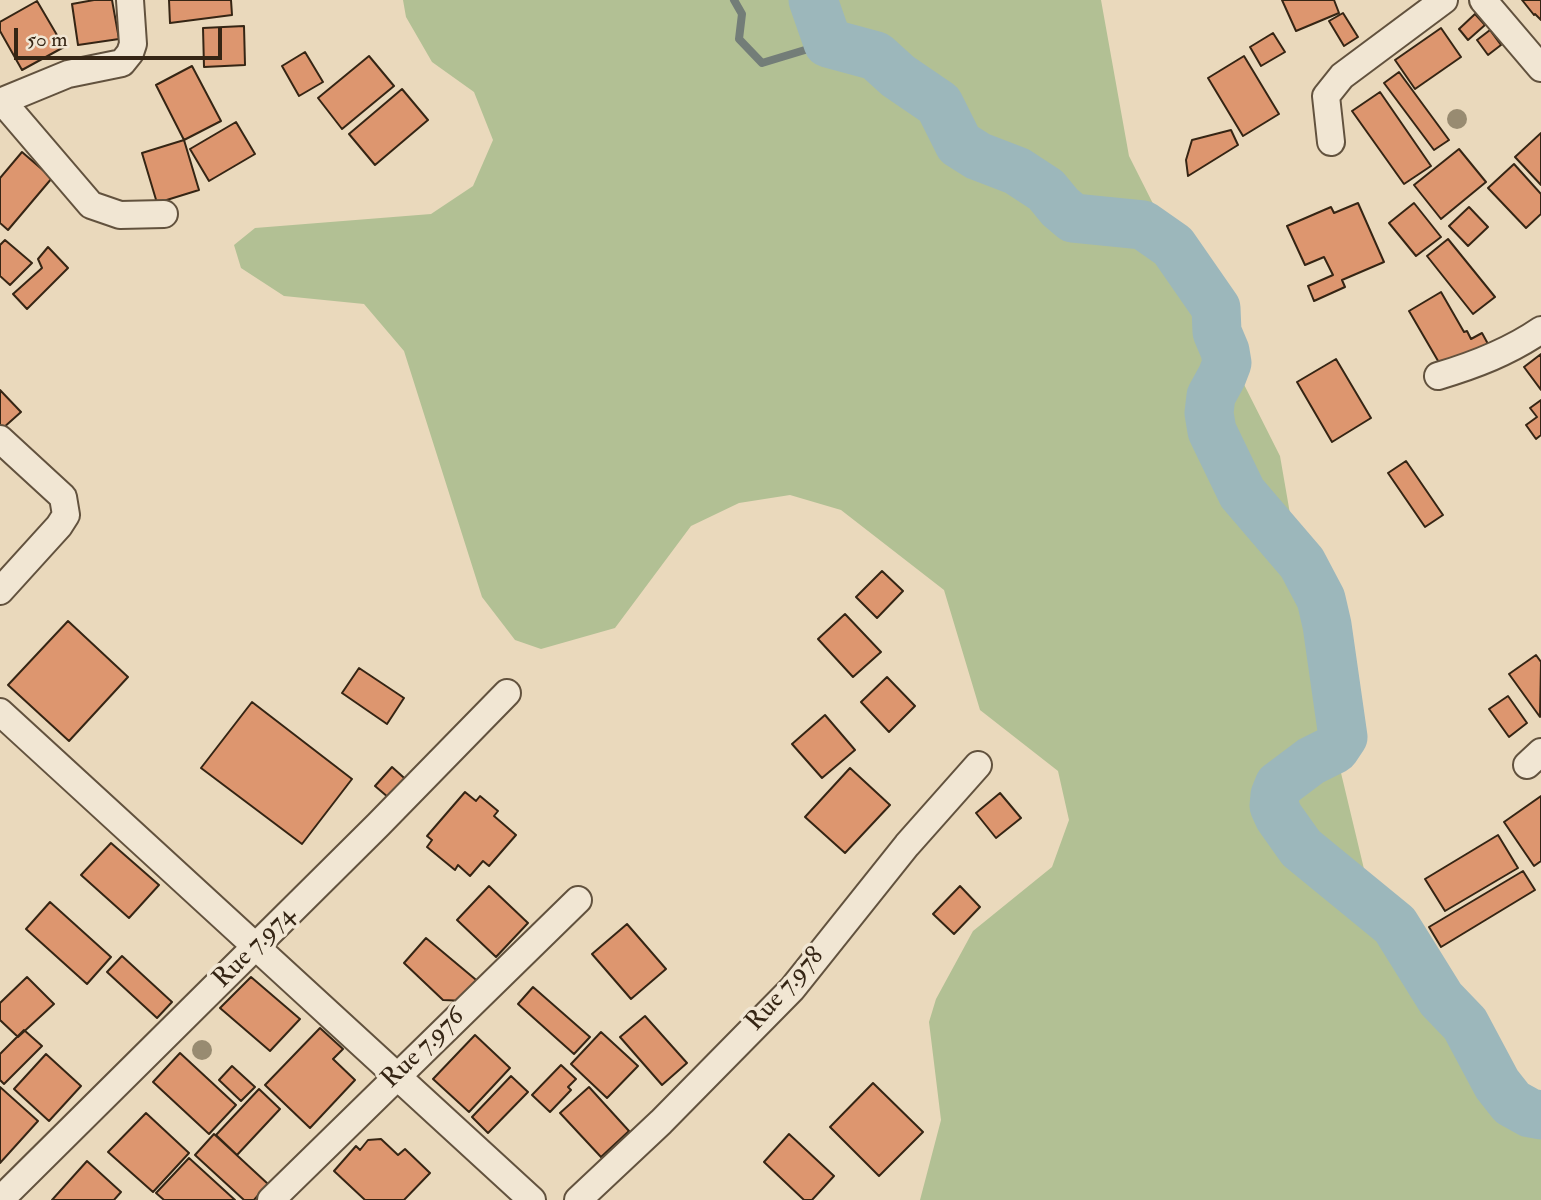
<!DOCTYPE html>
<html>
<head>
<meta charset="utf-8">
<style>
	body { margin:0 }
	#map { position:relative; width:1541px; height:1200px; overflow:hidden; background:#ead9bc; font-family:"IM FELL Double Pica",serif }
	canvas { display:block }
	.scale { position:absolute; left:14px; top:28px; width:208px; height:32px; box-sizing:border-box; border:4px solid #352514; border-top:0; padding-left:9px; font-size:21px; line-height:24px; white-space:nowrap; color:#352514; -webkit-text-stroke:5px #f1e6d3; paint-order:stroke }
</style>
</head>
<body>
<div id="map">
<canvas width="1541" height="1200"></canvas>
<div class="scale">50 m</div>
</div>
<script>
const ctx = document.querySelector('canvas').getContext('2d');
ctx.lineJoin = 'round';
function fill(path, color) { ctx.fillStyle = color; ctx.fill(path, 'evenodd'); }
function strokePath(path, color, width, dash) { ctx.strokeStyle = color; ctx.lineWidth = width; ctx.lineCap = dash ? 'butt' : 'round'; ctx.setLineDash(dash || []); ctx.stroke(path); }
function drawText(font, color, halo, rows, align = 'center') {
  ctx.font = font + ' "IM FELL Double Pica",serif'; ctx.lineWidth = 7; ctx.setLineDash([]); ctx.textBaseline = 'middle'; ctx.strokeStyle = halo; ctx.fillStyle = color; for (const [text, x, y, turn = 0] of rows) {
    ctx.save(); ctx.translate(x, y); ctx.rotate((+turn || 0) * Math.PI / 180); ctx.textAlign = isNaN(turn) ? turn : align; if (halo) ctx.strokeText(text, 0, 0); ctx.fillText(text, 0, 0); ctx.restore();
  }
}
fill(new Path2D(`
	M403,0H1101L1129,156L1280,456L1319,681L1364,869L1449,1038L1541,1135V1200H920L941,1120L929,1022L936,999L973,931L1052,867L1069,820L1058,771L980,710L944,590L841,510L790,495L739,503L691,526L615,628L541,649L515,640L482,597L404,351L364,304L284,296L241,268L234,245L255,228L431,214L473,186L493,140L474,92L432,62L406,17Z`), '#b2c094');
strokePath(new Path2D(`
	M734,0L742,14L739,39L762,63L828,43`), '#737d78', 8);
strokePath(new Path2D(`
	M813,0L828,43L876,56L898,76L939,104L959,144L978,156L1017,171L1046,190L1060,207L1073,218L1143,225L1173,246L1216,308L1217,332L1225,351L1227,363L1222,376L1211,396L1209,413L1212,431L1242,493L1302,563L1321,599L1327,625L1343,737L1335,749L1311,761L1279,785L1275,795L1274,806L1279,817L1301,848L1395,925L1441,999L1465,1024L1497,1084L1512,1103L1530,1113L1541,1115`), '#9cb7bb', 49);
const building = new Path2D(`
	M94,0H112L119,39L78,45L72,4Z
	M169,0H231L232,15L170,23Z
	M1282,0H1334L1339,13L1296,31Z
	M1522,0H1541V20L1535,14L1534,15Z
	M37,1L64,47L22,70L0,31V22Z
	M1343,13L1358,37L1344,46L1329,21Z
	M1475,14L1485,25L1468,40L1459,29Z
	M244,26L245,65L204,67L203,28Z
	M1441,28L1461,57L1415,89L1395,60Z
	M1490,30L1501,45L1488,55L1477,40Z
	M1273,33L1285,52L1261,66L1250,47Z
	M305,52L323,82L299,96L282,66Z
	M369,56L394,86L342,129L318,98Z
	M1244,56L1279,114L1243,136L1208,78Z
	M192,66L221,121L184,140L156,85Z
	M1399,72L1449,140L1434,150L1384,83Z
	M402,89L428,120L375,165L349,134Z
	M1380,92L1431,166L1404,184L1352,111Z
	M236,122L255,154L209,181L190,149Z
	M1231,130L1238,145L1188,176L1186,160L1192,140Z
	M1541,133V185L1515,157Z
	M184,140L199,190L157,203L142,153Z
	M1459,149L1486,182L1441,219L1414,185Z
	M22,152L52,178L8,230L0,223V178Z
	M1514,164L1541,194V214L1526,228L1488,188Z
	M1358,203L1384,262L1342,280L1345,287L1314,301L1308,286L1333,275L1324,257L1305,265L1287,226L1331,207L1334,213Z
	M1414,203L1441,237L1416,256L1389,223Z
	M1469,207L1488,227L1468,246L1449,226Z
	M1448,239L1495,297L1473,314L1427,256Z
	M5,240L32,263L10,285L0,276V245Z
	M48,247L68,268L27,309L13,294L42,268L38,259Z
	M1441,292L1464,332L1467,331L1471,339L1482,333L1488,344L1441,366L1409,311Z
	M1541,354V390L1524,367Z
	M1336,359L1371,418L1332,442L1297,382Z
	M0,390L21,412L2,429L0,427Z
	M1541,400V435L1536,439L1526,425L1537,417L1530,408Z
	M1406,461L1443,515L1425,527L1388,473Z
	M882,571L903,591L877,618L856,597Z
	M845,614L881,652L853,677L818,639Z
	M68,621L128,677L69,741L8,685Z
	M1536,655L1541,662L1540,717L1509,674Z
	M359,668L404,698L387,724L342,693Z
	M887,677L915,706L889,732L861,702Z
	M1508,696L1527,723L1509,737L1489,709Z
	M252,702L352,779L302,844L201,768Z
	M825,715L855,750L822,778L792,744Z
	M392,767L412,785L396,804L375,786Z
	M850,768L890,805L845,853L805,817Z
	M465,792L476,801L480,796L498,811L494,816L516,835L489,866L483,861L470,876L458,865L455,870L427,847L432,840L427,836Z
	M1000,793L1021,818L996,838L976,813Z
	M1541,796V861L1534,866L1504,822Z
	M1498,835L1518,868L1445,911L1425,879Z
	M111,843L159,885L129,918L81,875Z
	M1523,871L1535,890L1441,947L1429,927Z
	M489,886L528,923L496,957L457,920Z
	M960,886L980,907L954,934L933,914Z
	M50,902L111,957L87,984L26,929Z
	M627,924L666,969L631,999L592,954Z
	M426,938L481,984L466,1001L443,1000L404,963Z
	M122,956L172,1002L157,1018L107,972Z
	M27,977L54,1004L18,1037L0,1020V1003Z
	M251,977L300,1019L270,1051L220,1008Z
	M533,987L590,1037L574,1054L518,1004Z
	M645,1016L687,1063L662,1085L620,1037Z
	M320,1028L343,1049L333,1059L355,1080L310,1128L265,1085Z
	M24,1030L42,1046L4,1084L0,1080V1054Z
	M601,1032L638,1066L607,1098L571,1064Z
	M475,1035L510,1068L469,1112L433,1079Z
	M180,1053L236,1105L209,1134L153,1082Z
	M46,1054L81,1086L49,1121L14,1089Z
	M561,1065L576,1079L568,1087L571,1090L550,1112L532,1095Z
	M232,1066L255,1087L241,1101L219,1080Z
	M511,1076L528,1092L488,1133L472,1117Z
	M873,1083L923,1132L879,1176L830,1127Z
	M0,1087L38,1121L0,1163Z
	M589,1087L629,1131L601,1157L560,1113Z
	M259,1089L280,1109L237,1155L216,1135Z
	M146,1113L189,1153L153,1192L108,1152Z
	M214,1134L268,1184L254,1200H244L195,1155Z
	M789,1134L834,1176L812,1200H804L764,1162Z
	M381,1139L398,1155L405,1149L430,1173L404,1200H365L334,1171L356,1146L360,1150L368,1140Z
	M189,1158L235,1200H164L156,1193Z
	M87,1161L121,1192L114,1200H52Z`);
fill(building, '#dd966f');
strokePath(building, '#352514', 2);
const street = new Path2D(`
	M1483,0L1541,68
	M2,101L91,205L120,215L164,214
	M0,102L68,74L122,63L130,53L133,44L130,0
	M1331,142L1326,96L1342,76L1444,0
	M1438,376C1475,365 1509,352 1541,330
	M0,439L63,497L66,515L59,526L0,591
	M0,712L532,1200
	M1527,765L1541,752
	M0,1200L378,825L507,693
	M271,1200L578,900
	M578,1200L661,1122L792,989L907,845L978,765`);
strokePath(street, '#62523e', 30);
strokePath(street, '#f1e6d3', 26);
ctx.fillStyle = '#988b71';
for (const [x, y] of [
	[1457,119],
	[202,1050]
]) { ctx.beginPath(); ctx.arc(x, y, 10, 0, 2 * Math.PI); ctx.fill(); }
drawText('26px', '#352514', '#f1e6d3', [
	["Rue 7.974",255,948,-45],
	["Rue 7.978",786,990,-48],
	["Rue 7.976",424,1049,-44]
]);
</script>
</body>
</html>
